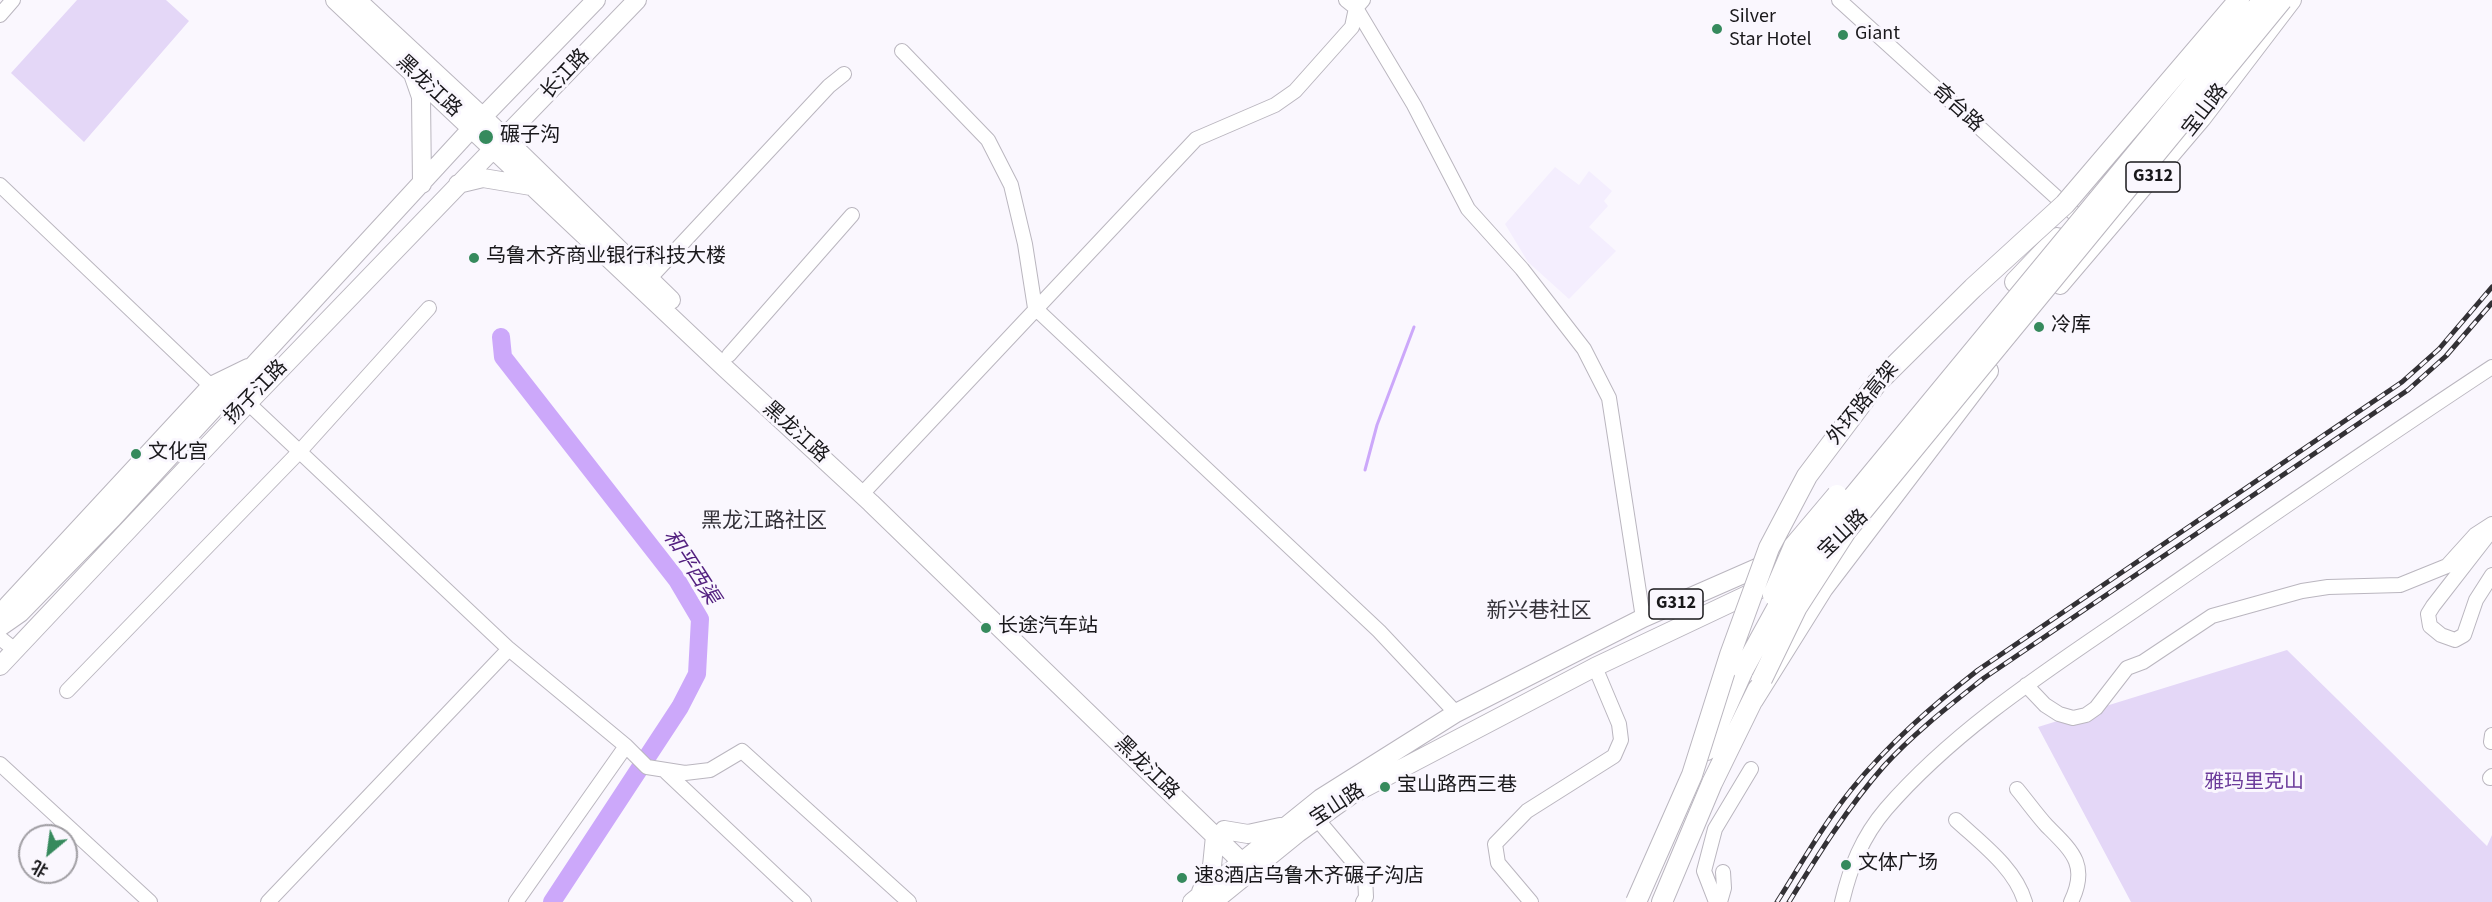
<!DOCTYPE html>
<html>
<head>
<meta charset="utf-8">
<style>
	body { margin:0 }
	#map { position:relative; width:2492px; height:902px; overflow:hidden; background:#faf7fe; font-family:"Source Sans 3","Noto Sans SC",sans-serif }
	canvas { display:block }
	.north { position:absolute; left:18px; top:824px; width:60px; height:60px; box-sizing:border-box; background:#faf7fe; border:2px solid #a09ea3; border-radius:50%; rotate:209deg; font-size:16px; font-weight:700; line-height:24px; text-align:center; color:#19181b }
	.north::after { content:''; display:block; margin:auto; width:21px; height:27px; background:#368a5d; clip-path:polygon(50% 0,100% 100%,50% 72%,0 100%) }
</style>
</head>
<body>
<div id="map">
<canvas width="2492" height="902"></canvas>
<div class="north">北</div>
</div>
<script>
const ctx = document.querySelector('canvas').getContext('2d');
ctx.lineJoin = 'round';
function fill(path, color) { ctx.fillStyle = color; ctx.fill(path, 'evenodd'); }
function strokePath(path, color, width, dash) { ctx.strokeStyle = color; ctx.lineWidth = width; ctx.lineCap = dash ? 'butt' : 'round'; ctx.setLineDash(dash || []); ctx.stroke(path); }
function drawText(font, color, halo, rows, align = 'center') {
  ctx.font = font + ' "Source Sans 3","Noto Sans SC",sans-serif'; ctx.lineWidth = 6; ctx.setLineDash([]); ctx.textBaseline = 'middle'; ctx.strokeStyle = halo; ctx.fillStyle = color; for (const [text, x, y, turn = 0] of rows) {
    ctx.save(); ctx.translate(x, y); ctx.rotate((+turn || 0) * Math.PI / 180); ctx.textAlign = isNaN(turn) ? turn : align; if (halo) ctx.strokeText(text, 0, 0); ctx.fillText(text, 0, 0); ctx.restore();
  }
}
fill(new Path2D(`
	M1555,167L1579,185L1589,171L1612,191L1604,201L1608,206L1589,227L1616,251L1569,299L1528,262L1505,224Z`), '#f4eefe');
fill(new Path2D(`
	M77,0H166L189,21L84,142L11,73Z
	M2287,650L2487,846L2492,835V902H2131L2038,727Z`), '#e4d7f7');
strokePath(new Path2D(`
	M1365,470L1377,425L1414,327`), '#cca8fa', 3);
strokePath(new Path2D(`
	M501,337L503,357L677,580L700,619L697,674L680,707L552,902`), '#cca8fa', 18);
const minor = new Path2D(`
	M1346,0L1356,8L1363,0
	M1839,0L2077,216
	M1356,8L1414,105L1468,209L1522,269L1584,349L1609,398L1643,618
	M0,15L13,0
	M902,51L988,140L1011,185L1025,244L1035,308L1379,631L1456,713
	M0,185L211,386
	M649,279L829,86L844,74
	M729,355L852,215
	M248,403L509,649L626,746L647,767L685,773L710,770L742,751L909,902
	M862,494L1196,139L1275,105L1295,91L1352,27L1356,8
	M2492,530L2433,606L2428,614L2430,626L2441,635L2455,640L2464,635L2476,600L2492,575
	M0,638L15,650
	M2026,685L2045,705L2059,714L2073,718L2086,715L2096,708L2127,668L2143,662L2212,616L2302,591L2328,587L2400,585L2447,566L2475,535L2492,524
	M67,691L300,451L429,308
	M2491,742L2492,735
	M0,764L150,902
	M665,771L804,902
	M2490,778L2492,776
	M2017,789C2027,801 2036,814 2047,826C2072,851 2089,865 2071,902
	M1317,819L1365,876L1366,897L1363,902
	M1956,820C1982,844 2015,868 2025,902
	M268,902L509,649
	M516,902L626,746
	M1531,902L1498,863L1495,844L1527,811L1614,756L1621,740L1619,724L1595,667
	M1716,902L1704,871L1715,829L1751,769
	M1720,902L1724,888L1723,872
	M1842,902C1850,868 1862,837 1886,809C1958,726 2054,666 2144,604C2259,524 2375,444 2492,367`);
const major = new Path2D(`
	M335,0L726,369L871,503L1249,869
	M357,0L483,117L671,300
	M413,74L421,97L422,184
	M458,184L483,178L531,186
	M2097,188L2145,123
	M2060,285L2202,118L2292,0
	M0,619L8,605L211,386L248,368
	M0,627L20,613L113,518L472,128L596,0
	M0,666L248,403L637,0
	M1224,830L1248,834L1280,827
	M1201,892L1212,866L1215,836
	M1192,902L1321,798L1456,713L1643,618L1798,550
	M1213,902L1298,833L1351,795L1595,667L1762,588`);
const highway = new Path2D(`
	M2015,282L2057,238
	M1753,700L1823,588L1988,371
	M1707,750L1743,670
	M1662,902L1712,783L1758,689`);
strokePath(minor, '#bab6bf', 16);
strokePath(major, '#bab6bf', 20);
strokePath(highway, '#bab6bf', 22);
strokePath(minor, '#fff', 14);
strokePath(major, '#fff', 18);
strokePath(highway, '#fff', 20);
const rail = new Path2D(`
	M1777,902C1801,864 1823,825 1851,790C1888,744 1932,706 1978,670L2402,382L2439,349L2492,287
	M1789,902C1818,855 1847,808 1884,766C1914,733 1949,706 1984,678L2408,390L2446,356L2492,303`);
strokePath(rail, '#333135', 5);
strokePath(rail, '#faf7fe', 3, [9]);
const highwayBridge = new Path2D(`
	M1773,595L1794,546L1837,495
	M1743,670L1782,599L1833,521L2263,0
	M1762,679L1797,607L1846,531L2282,0
	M1636,902L1692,775L1730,655L1769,548L1807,476L1877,383L1973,288L2065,204L2239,0`);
strokePath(highwayBridge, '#bab6bf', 22, []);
strokePath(highwayBridge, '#fff', 20);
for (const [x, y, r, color] of [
	[1717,29,6,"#368a5d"],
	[1843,35,6,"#368a5d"],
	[486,137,8,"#368a5d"],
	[474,258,6,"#368a5d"],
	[2039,327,6,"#368a5d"],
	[136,454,6,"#368a5d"],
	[986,628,6,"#368a5d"],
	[1385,787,6,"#368a5d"],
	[1846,865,6,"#368a5d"],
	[1182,878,6,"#368a5d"]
]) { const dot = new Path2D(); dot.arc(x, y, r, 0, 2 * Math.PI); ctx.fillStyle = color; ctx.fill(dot); strokePath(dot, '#faf7fe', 2); }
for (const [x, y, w] of [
	[2153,177,54],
	[1676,604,54]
]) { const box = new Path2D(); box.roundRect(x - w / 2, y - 15, w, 30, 4.5); ctx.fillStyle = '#faf7fe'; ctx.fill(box); strokePath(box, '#19181b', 1.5); }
drawText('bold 18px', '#19181b', null, [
	["G312",2153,177],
	["G312",1676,604]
]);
drawText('20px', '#19181b', '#faf7fe', [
	["Silver",1729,18],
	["Star Hotel",1729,41],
	["Giant",1855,35],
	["碾子沟",500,137],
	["乌鲁木齐商业银行科技大楼",486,258],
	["冷库",2051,327],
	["文化宫",148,454],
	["长途汽车站",998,628],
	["宝山路西三巷",1397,787],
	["文体广场",1858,865],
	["速8酒店乌鲁木齐碾子沟店",1194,878]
], 'left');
drawText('20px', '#19181b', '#faf7fe', [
	["长江路",566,75,-47],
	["黑龙江路",428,87,43],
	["奇台路",1957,109,42],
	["宝山路",2206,111,-52],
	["扬子江路",257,393,-46],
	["外环路高架",1864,404,-51],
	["黑龙江路",795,433,42],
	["宝山路",1844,535,-44],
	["黑龙江路",1146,769,44],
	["宝山路",1338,806,-33]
]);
drawText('20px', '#6b3b9a', '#faf7fe', [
	["雅玛里克山",2254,784]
]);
drawText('21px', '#343239', '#faf7fe', [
	["黑龙江路社区",764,522],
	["新兴巷社区",1539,612]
]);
drawText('italic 21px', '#542280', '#faf7fe', [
	["和平西渠",690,568,57]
]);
</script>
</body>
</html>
